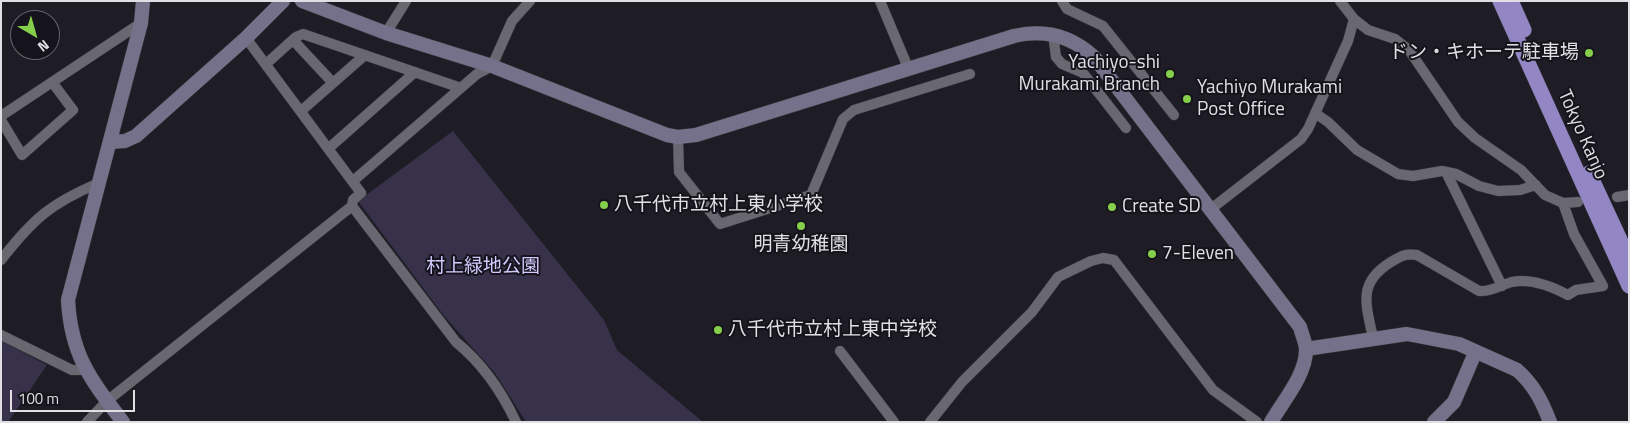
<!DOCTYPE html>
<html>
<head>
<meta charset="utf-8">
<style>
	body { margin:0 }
	#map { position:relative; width:1630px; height:423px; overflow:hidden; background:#1e1c24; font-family:"Titillium Web",sans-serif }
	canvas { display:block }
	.frame { position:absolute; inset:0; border:2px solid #e0dfe4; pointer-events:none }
	.north { position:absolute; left:10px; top:10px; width:50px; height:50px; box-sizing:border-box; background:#15131b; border:1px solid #66656b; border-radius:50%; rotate:142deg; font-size:14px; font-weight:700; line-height:20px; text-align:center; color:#e0dfe4 }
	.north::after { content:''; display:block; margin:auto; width:18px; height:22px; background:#86cf4b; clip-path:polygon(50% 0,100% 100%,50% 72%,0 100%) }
	.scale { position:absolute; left:10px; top:390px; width:125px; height:22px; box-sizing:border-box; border:2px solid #e0dfe4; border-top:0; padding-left:6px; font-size:15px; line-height:18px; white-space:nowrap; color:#e0dfe4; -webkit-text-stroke:4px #15131b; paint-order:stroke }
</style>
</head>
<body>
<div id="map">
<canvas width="1630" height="423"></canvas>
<div class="frame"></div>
<div class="north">N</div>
<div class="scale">100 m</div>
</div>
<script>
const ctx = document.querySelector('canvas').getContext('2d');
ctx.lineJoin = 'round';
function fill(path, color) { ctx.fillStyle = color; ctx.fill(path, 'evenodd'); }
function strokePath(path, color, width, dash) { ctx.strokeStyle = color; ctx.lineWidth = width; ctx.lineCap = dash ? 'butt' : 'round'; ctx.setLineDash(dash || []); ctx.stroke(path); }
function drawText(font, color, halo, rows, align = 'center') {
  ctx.font = font + ' "Titillium Web","Noto Sans JP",sans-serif'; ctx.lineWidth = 4; ctx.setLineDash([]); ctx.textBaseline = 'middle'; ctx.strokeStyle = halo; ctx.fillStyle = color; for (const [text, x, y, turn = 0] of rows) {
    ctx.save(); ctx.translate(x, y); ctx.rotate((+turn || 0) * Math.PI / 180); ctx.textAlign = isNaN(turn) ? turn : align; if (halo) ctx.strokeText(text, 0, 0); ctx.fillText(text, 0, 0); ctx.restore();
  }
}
fill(new Path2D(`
	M453,131L604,320L617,350L703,422H526L495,373L444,316L358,201Z
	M1,341L47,365L8,422H1Z`), '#37314a');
const street = new Path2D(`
	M880,1L909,70
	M1062,1L1067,9L1103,26L1174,115
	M1340,1L1354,19L1368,30L1395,39L1409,50L1458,122L1475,138L1521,170L1545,195L1563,203L1578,202
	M386,33L406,1
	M1053,34L1056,57L1062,64L1083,73L1126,128
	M293,40L333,83
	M266,64L296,37L303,34L461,88
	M301,111L365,55
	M1315,113L1328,122L1357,150L1398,174L1413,176L1442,171L1456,174L1479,186L1498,191L1520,190L1536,185
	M1,116L141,23
	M1,120L22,155L73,110L52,82
	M678,137L679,172L720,224L811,195L843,119L854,110L970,74
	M329,148L415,72
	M1446,172L1502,286
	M353,181L477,74L492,66L512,21L530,1
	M1617,197L1629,195
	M352,206L456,342C483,364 501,390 516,422
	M1211,209L1301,139L1308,129L1348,41L1354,19
	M1,260C33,219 51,203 99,183
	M1,335L72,370H85
	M1373,338C1366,304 1357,283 1391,262C1401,256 1406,253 1417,255L1479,291C1492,292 1500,285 1512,282C1530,278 1553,287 1568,295L1576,290L1603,286L1574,234L1563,203
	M840,351L894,422
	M87,422L107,401L352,206L353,200L361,193L246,38
	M930,422L962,382L1032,312L1058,277L1091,261L1103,258L1114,260L1213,390L1257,422`);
const secondary = new Path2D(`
	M302,1L386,33L492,66L667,135L678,137L696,135L1014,36C1044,29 1071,36 1094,57L1300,327C1302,335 1306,343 1306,350C1306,375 1283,401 1271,422
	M110,142L125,141L136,136L246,38L283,1
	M1306,349L1407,334L1459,344L1517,370C1534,385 1542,401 1550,422
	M123,422C90,379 71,355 68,300L141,23L143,1
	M1434,422L1454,402L1475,353`);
const highway = new Path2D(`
	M1500,1L1629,286
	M1511,1L1524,30
	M1589,173L1629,259`);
strokePath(street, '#38373c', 11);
strokePath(secondary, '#38373c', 15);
strokePath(highway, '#38373c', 16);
strokePath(street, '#696871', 10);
strokePath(secondary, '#76718a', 14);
strokePath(highway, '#9386c4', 15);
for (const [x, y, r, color] of [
	[1589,53,5,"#86cf4b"],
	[1170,74,5,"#86cf4b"],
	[1187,99,5,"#86cf4b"],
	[604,205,5,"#86cf4b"],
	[1112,207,5,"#86cf4b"],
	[801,226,5,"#86cf4b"],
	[1152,254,5,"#86cf4b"],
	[718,330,5,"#86cf4b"]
]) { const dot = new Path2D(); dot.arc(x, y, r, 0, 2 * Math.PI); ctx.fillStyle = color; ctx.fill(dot); strokePath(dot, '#15131b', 2); }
drawText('19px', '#e0dfe4', '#15131b', [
	["ドン・キホーテ駐車場",1579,53,"right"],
	["Yachiyo-shi",1160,63,"right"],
	["Murakami Branch",1160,85,"right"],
	["Yachiyo Murakami",1197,88],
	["Post Office",1197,110],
	["八千代市立村上東小学校",614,205],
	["Create SD",1122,207],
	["明青幼稚園",801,245,"center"],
	["7-Eleven",1162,254],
	["八千代市立村上東中学校",728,330]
], 'left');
drawText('19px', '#e0dfe4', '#15131b', [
	["Tokyo Kanjo",1582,135,66]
]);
drawText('19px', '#d3c9fd', '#15131b', [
	["村上緑地公園",483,267]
]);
</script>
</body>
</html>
